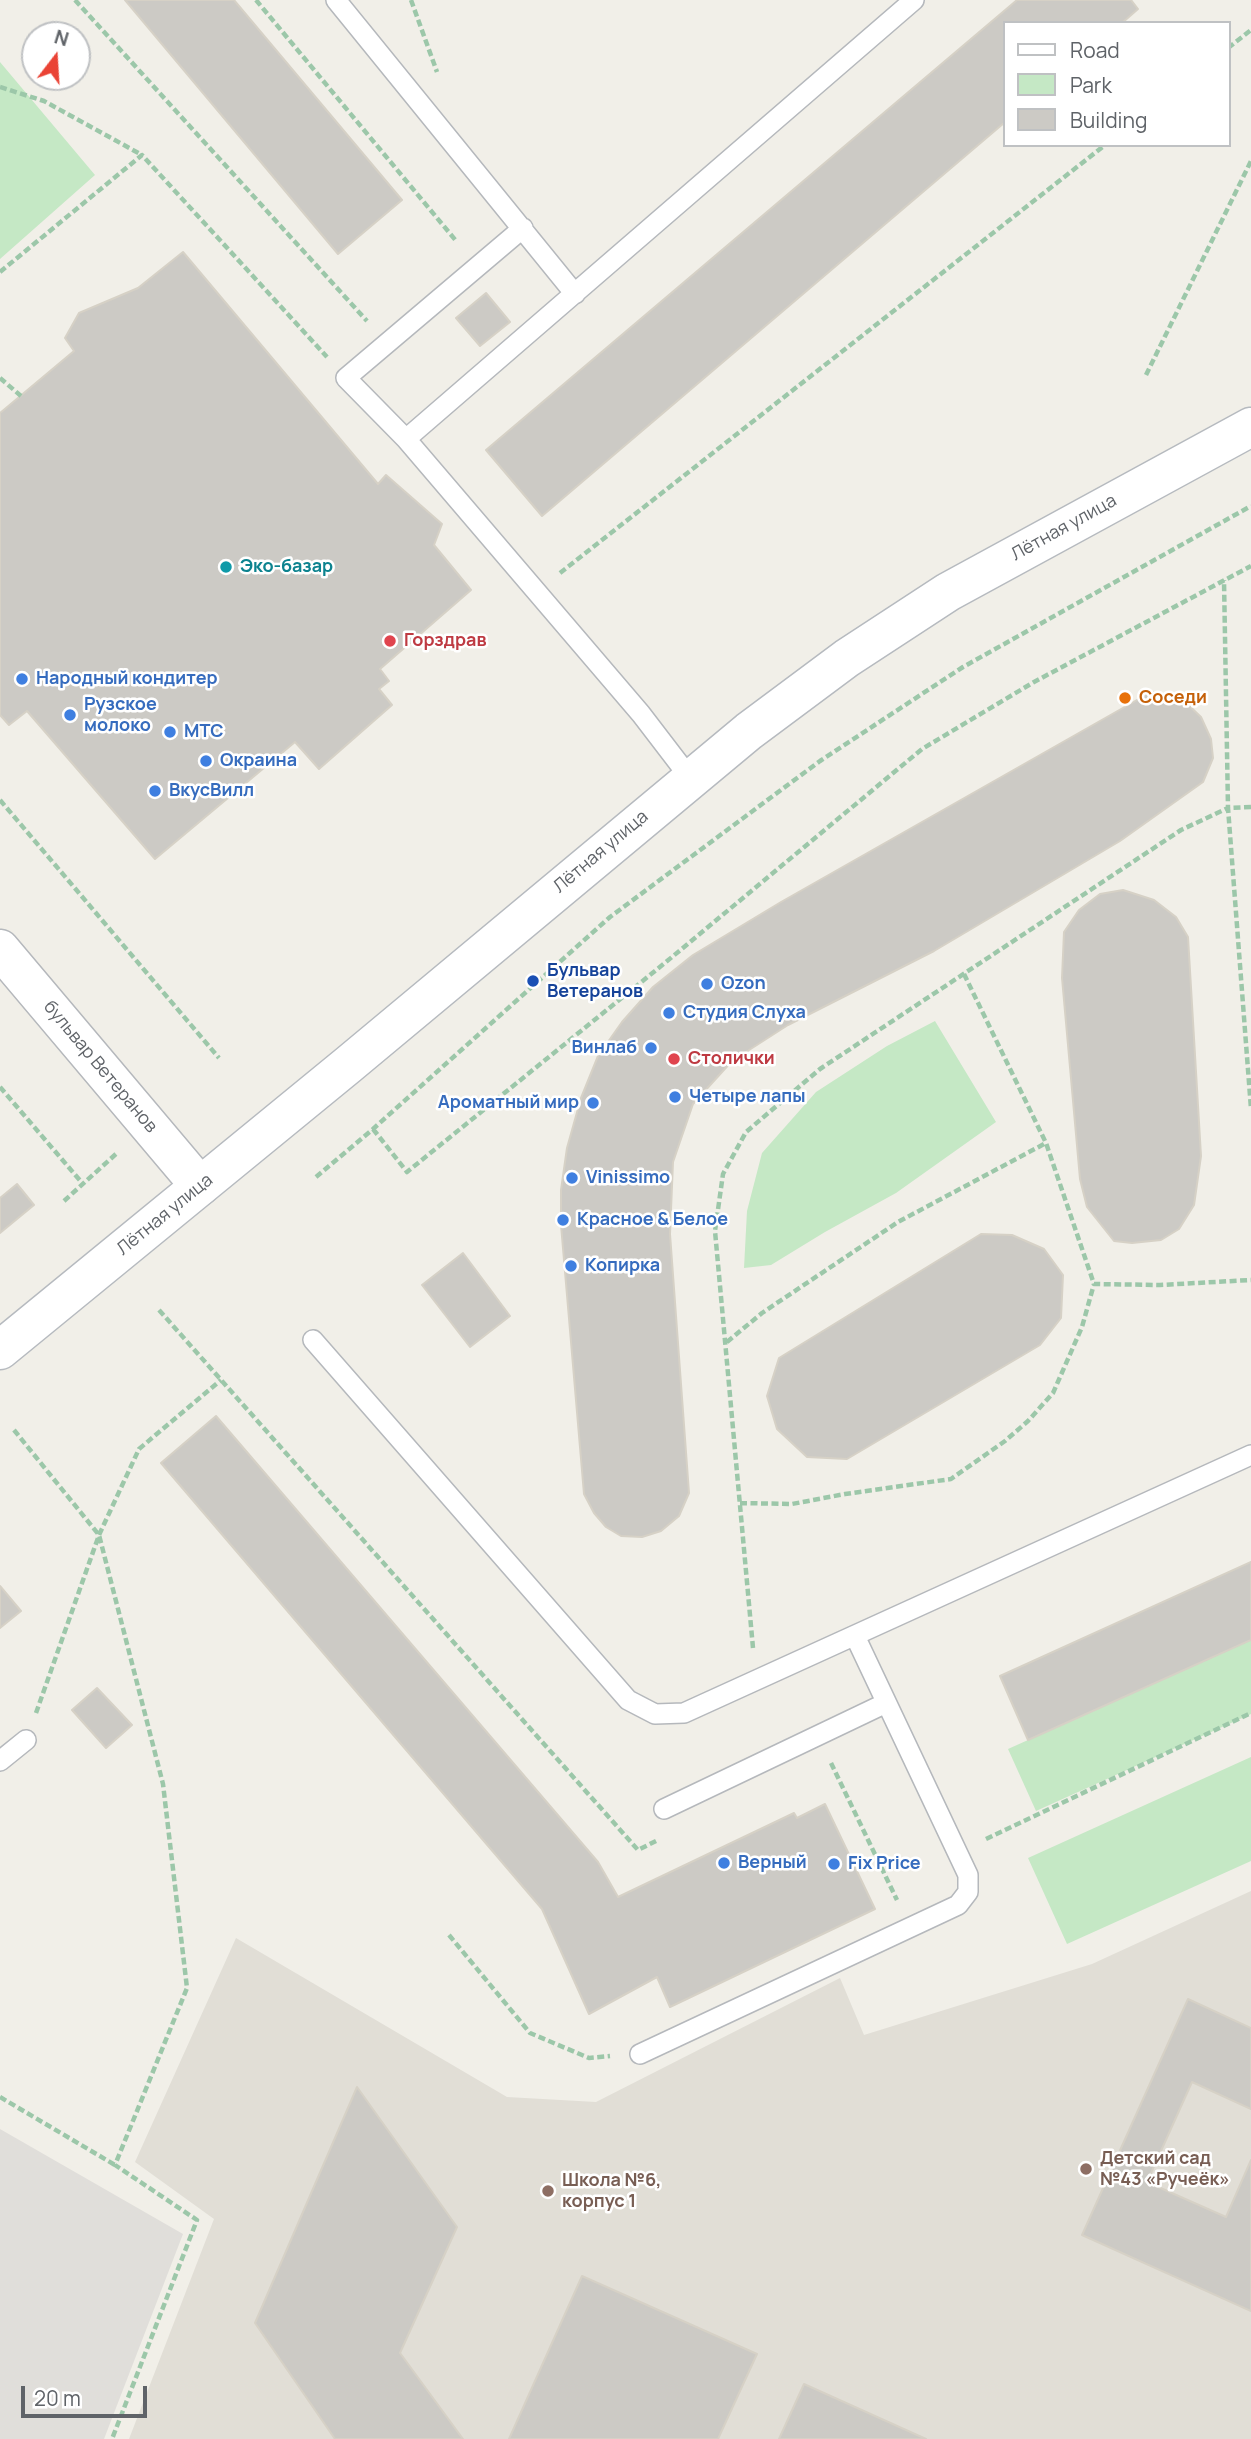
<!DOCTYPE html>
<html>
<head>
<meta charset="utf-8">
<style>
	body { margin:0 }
	#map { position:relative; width:1251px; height:2439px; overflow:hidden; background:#f1efe8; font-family:Manrope,sans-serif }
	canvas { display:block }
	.legend { position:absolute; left:1003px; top:21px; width:228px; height:126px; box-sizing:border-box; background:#fff; border:2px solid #bfc1c3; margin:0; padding:9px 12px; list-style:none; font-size:21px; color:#5f6368 }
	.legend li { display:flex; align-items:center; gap:14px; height:35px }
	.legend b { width:35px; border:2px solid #bfc1c3 }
	.north { position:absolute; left:21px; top:21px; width:70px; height:70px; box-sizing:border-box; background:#fff; border:2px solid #bfc1c3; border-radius:50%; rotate:17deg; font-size:19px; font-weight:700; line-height:28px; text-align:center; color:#5f6368 }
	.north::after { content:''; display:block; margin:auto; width:24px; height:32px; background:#ea4335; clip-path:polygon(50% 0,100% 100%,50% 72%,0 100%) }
	.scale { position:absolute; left:21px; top:2386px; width:126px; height:32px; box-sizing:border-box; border:4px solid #5f6368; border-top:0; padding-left:9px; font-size:21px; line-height:24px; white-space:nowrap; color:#5f6368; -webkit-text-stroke:5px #fff; paint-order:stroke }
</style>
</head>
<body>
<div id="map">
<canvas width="1251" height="2439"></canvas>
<ul class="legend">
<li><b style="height:9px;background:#fff"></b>Road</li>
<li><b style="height:19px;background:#c5e8c5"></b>Park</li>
<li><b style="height:19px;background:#cccac5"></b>Building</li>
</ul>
<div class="north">N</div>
<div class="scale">20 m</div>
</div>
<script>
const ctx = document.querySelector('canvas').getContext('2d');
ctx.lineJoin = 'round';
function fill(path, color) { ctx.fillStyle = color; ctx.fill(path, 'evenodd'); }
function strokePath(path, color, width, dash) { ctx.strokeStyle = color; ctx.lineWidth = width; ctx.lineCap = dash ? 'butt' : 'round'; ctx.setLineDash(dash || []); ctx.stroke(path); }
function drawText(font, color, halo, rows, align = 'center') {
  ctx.font = font + ' Manrope,sans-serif'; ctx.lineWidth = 5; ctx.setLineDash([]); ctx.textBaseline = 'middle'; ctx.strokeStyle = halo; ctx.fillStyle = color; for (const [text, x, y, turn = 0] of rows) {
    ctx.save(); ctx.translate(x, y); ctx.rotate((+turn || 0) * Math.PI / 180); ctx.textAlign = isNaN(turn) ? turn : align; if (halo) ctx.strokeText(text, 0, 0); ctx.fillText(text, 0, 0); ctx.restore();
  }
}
fill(new Path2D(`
	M0,2129L183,2234L104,2439H0Z`), '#e0deda');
fill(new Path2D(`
	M1251,1891V2439H129L214,2219L135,2162L236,1938L507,2097L596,2102L840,1978L864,2035L1092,1964Z`), '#e1ded6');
fill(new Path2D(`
	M0,62L95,175L0,259Z
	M935,1021L996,1122L896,1193L825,1232L771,1265L744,1268L747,1211L762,1153L816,1092L887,1046Z
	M1251,1640V1714L1036,1811L1008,1749Z
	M1251,1757V1861L1067,1944L1028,1858Z`), '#c5e8c5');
const building = new Path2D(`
	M125,0H234L402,200L338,254Z
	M1017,0H1131L1138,9L1122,23H1004V123L542,516L486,450Z
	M183,252L378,484L386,475L442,524L434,545L471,590L380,669L389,681L379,689L392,705L319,769L295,742L155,859L27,711L9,725L0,715V413L74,351L65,338L79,313L138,288Z
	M486,293L510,322L480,346L456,318Z
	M1151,692L1181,698L1201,717L1211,739L1213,758L1203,782L1120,841L934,951L788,1025L732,1061L693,1104L673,1162L670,1234L689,1493L679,1516L661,1531L642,1537L621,1536L606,1527L594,1513L584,1494L561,1225V1190L567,1148L581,1098L598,1056L622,1022L653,987L693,955L781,902Z
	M1123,890L1154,900L1176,917L1188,937L1201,1156L1194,1205L1179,1229L1161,1240L1132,1243L1114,1241L1087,1207L1080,1179L1062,978L1064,932L1079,910L1100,894Z
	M17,1184L34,1205L0,1233V1198Z
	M981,1234L1012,1235L1044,1249L1063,1275L1061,1318L1040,1345L847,1459L807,1457L777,1429L767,1396L779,1358Z
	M463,1253L510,1316L470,1347L422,1285Z
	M216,1416L598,1862L618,1897L794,1813L797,1818L825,1804L875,1909L670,2007L657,1977L589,2014L542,1909L161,1463Z
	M1251,1562V1640L1028,1740L1000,1676Z
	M0,1586L21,1611L0,1628Z
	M97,1688L132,1725L106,1748L72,1710Z
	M1188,1999L1251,2028V2109L1192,2082L1147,2182L1226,2217L1251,2160V2311L1082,2235Z
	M357,2087L457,2227L400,2353L463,2439H335L255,2323Z
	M582,2276L757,2354L718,2439H509Z
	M804,2384L926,2439H779Z`);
fill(building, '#cccac5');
strokePath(building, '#d6d1c6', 2);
const lane = new Path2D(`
	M336,0L575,294
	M523,228L346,378L406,439L641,714L690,778
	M406,439L914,0
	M313,1340L628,1700L655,1714L684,1713L1251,1455
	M0,1761L26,1740
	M664,1809L886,1703
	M640,2054L958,1905L968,1892V1875L855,1636`);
const street = new Path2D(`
	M0,949L200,1186`);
const secondary = new Path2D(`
	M0,1350L348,1065L749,731L847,658L948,592L1251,427`);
strokePath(lane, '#b5b8bc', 22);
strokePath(street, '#b5b8bc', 41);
strokePath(secondary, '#b6babf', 41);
strokePath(new Path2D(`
	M75,0L367,321
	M256,0L457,242
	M411,0L437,72
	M1228,48L1251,30
	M0,87L44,101L142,155
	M0,272L142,155L327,357
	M1146,375L1251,161
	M0,378L21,396
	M560,573L1105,145
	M0,800L219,1058
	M1251,807L1228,808L1251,1109
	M964,974L1046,1143L1094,1284L1160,1285L1251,1280
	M0,1087L83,1184
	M373,1129L407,1172L666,962L922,749L1034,682L1251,566
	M316,1177L373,1129L610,917L820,761L963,667L1251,506
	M64,1201L117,1153
	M159,1310L638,1850L658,1840
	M727,1342L762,1313L898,1222L1046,1143
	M14,1430L99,1535L163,1784L187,1988L115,2165L197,2220L112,2439
	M740,1503L792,1504L845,1494L951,1479L1005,1441L1028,1421L1053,1393L1082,1327L1094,1284
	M753,1648L715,1231L723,1174L746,1132L820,1069L1181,830L1228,808L1224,580
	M36,1713L99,1535L139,1449L221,1380
	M831,1763L897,1900
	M986,1839L1251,1713
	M449,1935L530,2033L589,2058L610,2056
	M0,2097L115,2165`), '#9cc7a9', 4.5, [7, 3.5]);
strokePath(lane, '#fff', 19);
strokePath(street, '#fff', 38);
strokePath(secondary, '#fff', 38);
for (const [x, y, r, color] of [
	[226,567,7,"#0f9aa8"],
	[390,641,7,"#e0444e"],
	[22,679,7,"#3f7fe0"],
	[1125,698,7,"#e8710a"],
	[70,715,7,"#3f7fe0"],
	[170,732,7,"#3f7fe0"],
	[206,761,7,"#3f7fe0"],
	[155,791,7,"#3f7fe0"],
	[533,981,7,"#1a4fb4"],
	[707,984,7,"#3f7fe0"],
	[669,1013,7,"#3f7fe0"],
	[651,1048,7,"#3f7fe0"],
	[674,1059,7,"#e0444e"],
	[675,1097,7,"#3f7fe0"],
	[593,1103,7,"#3f7fe0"],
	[572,1178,7,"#3f7fe0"],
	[563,1220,7,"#3f7fe0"],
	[571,1266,7,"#3f7fe0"],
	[724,1863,7,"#3f7fe0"],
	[834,1864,7,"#3f7fe0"],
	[1086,2169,7,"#8d6e63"],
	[548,2191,7,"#8d6e63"]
]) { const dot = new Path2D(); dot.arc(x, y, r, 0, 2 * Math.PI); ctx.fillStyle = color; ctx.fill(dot); strokePath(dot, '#fff', 2.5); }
drawText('18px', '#5f6368', '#fff', [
	["Лётная улица",1064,528,-29],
	["Лётная улица",601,852,-40],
	["бульвар Ветеранов",100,1067,50],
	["Лётная улица",165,1215,-39]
]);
drawText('bold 18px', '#0d838f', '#fff', [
	["Эко-базар",240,567]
], 'left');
drawText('bold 18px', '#be3a42', '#fff', [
	["Горздрав",404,641],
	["Столички",688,1059]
], 'left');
drawText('bold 18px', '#366cbe', '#fff', [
	["Народный кондитер",36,679],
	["Рузское",84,705],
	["молоко",84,726],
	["МТС",184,732],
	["Окраина",220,761],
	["ВкусВилл",169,791],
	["Ozon",721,984],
	["Студия Слуха",683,1013],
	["Винлаб",637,1048,"right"],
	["Четыре лапы",689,1097],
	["Ароматный мир",579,1103,"right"],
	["Vinissimo",586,1178],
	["Красное & Белое",577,1220],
	["Копирка",585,1266],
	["Верный",738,1863],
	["Fix Price",848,1864]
], 'left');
drawText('bold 18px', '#c56008', '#fff', [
	["Соседи",1139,698]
], 'left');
drawText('bold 18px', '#164399', '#fff', [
	["Бульвар",547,971],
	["Ветеранов",547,992]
], 'left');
drawText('bold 18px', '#785e54', '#fff', [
	["Детский сад",1100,2159],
	["№43 «Ручеёк»",1100,2180],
	["Школа №6,",562,2181],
	["корпус 1",562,2202]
], 'left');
</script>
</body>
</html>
